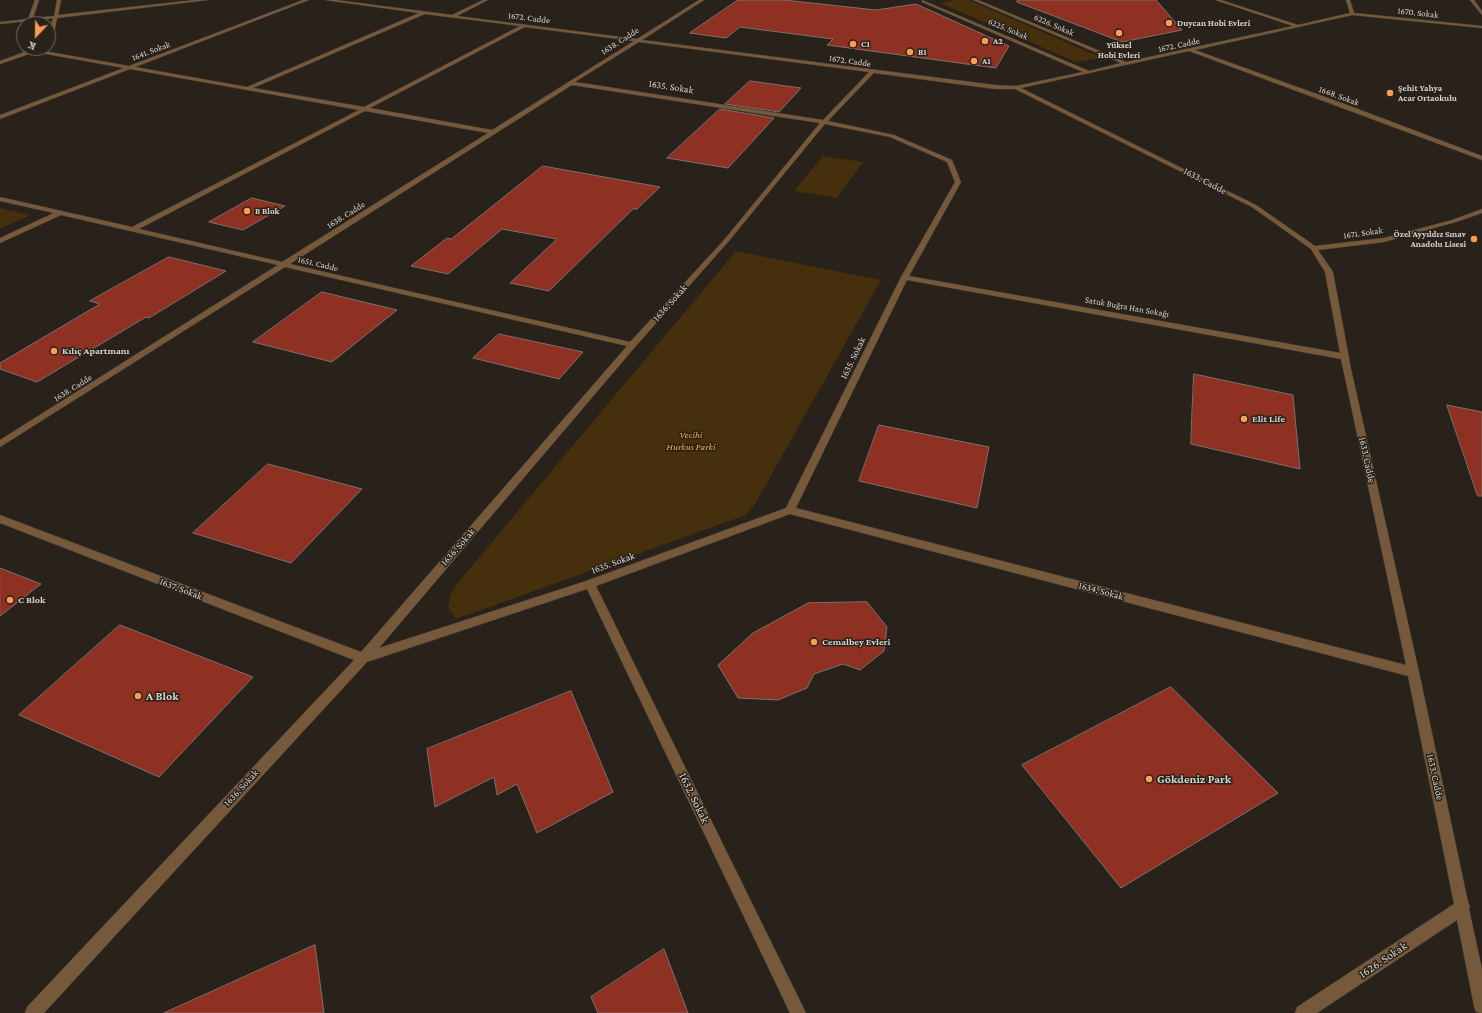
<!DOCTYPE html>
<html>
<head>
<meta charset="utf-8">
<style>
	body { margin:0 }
	#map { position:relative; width:1482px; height:1013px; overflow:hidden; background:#28221a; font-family:"Crimson Pro",serif }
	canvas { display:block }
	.north { position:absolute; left:16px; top:16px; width:40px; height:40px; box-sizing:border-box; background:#28221a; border:1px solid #6d6861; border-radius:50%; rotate:202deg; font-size:11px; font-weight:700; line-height:16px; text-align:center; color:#d5d1cb }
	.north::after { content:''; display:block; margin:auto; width:14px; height:18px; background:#fd9c56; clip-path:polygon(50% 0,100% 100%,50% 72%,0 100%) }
</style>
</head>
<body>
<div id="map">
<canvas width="1482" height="1013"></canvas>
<div class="north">K</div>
</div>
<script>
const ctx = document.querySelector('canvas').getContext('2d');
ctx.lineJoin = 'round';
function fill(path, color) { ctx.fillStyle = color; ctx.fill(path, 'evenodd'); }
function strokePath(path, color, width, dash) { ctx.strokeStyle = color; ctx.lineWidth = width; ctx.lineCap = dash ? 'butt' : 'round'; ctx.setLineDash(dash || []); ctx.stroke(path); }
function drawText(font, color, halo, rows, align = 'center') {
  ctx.font = font + ' "Crimson Pro",serif'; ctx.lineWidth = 3; ctx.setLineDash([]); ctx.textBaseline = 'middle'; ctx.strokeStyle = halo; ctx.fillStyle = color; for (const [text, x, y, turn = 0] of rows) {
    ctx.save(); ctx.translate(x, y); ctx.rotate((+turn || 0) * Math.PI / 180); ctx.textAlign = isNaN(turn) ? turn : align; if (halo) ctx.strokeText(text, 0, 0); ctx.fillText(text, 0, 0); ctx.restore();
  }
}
fill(new Path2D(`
	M956,0H969L1102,58L1076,62L940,3Z
	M823,156L863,162L837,198L794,191Z
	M0,208L30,215L0,229Z
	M736,251L881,280L755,504L746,515L456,619L448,607L451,593L461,579Z`), '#452f0c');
const building = new Path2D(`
	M738,0H784L876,10L916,4L1009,46L996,68L827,45L833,39L740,27L726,38L690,33Z
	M1018,0H1156L1182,30L1122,42L1017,2Z
	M750,81L801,88L779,112L725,104Z
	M720,109L774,118L728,168L667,158Z
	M543,166L660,187L637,209H633L549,291L510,283L557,239L502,229L448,274L411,266L447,238L451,239Z
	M252,198L285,206L243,230L209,222Z
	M169,257L226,271L149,318L146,317L37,382L0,369V363L100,304L90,301Z
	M322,292L397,310L332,362L253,342Z
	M499,334L583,352L559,379L473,358Z
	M1194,374L1293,395L1300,469L1191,444Z
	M1447,405L1482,412V496H1478Z
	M879,425L989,447L977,508L859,481Z
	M268,464L362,489L291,563L193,533Z
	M0,568L41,584L0,616Z
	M867,602L887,627L884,651L860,670L843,664L814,674L807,688L778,700L738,698L718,665L753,633L808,603Z
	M120,625L253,677L159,777L19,715Z
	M1171,687L1278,793L1121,888L1022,765Z
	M571,691L613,792L537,833L517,784L497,795L494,777L435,807L427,749Z
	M315,945L324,1013H164Z
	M664,949L688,1013H598L591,997Z`);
fill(building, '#8e3122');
strokePath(building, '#7d706e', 1);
const street = new Path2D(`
	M35,0H39L33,18L54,16L57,0H61L58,15L195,0H208L57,18L54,34L48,38L53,18L32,21L33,24H29L28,21L0,24V22L28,19Z
	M303,0H309L135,67L247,87L419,13L325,0H336L452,15L483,0H488L457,16L637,39L699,0H704L642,40L995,85L1016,86L1083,72L922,2V0L1089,71L1121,63L973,0H978L1126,62L1293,26L1215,0H1221L1298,25L1350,13L1346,0H1350L1354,13L1482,26V28L1352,15L1195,50L1350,106L1482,156V160L1189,51L1021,88L1256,205L1315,246L1384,238L1452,220L1482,209V213L1456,222L1384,242L1318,250L1333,272L1351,369L1419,672L1468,902L1470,907L1469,909L1482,969V1013L1476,1012L1474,1006L1457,920L1317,1013H1295L1297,1007L1454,904L1408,676L790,514L596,586L806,1013H790L587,589L367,662L44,1013H25L27,1007L354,660L0,523V515L361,652L627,346L285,267L0,447V440L278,265L61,215L0,243V238L54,213L0,201V197L132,227L359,110L130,69L0,119V115L124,68L35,52L0,64V61L35,48H40L38,50L129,66ZM425,14L520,26L364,107L253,88ZM525,27L634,41L492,130L370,108ZM639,42L869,72L823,120L575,82ZM874,73L995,89H1015L1252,207L1311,249L1325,272L1340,353L909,276L961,182L952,160L894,135L828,121ZM572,85L820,123L724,240L630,342L290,264ZM365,111L488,133L282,262L139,229ZM825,124L890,137L947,162L955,182L901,277L786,508L586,581L379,648L635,347L728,242ZM907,280L1341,359L1406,665L796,508Z
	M1470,0H1474L1482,11V15Z`);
strokePath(street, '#443e36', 1);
fill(street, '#76583b');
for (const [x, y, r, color] of [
	[1169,23,4,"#fd9c56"],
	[1119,33,4,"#fd9c56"],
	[985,41,4,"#fd9c56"],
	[853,44,4,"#fd9c56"],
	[910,52,4,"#fd9c56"],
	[974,61,4,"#fd9c56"],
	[1390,93,4,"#fd9c56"],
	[247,211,4,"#fd9c56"],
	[1474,239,4,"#fd9c56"],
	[54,351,4,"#fd9c56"],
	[1244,419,4,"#fd9c56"],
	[10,600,4,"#fd9c56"],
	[814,642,4,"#fd9c56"],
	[138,696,4,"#fd9c56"],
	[1149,779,4,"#fd9c56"]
]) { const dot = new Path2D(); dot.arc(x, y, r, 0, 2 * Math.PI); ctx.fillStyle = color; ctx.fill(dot); strokePath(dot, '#28221a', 1.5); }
drawText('9px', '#d5d1cb', '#28221a', [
	["1670. Sokak",1418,13,6],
	["1672. Cadde",529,18,7],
	["6226. Sokak",1054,25,23],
	["6225. Sokak",1008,29,23],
	["1638. Cadde",620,41,-33],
	["1672. Cadde",1179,45,-12],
	["1641. Sokak",151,51,-21],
	["1672. Cadde",850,61,8],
	["1668. Sokak",1339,96,20],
	["1638. Cadde",346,215,-32],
	["1671. Sokak",1363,233,-8],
	["1651. Cadde",318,264,13],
	["Satuk Buğra Han Sokağı",1127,307,10],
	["1638. Cadde",73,388,-32]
]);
drawText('bold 9px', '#d5d1cb', '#28221a', [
	["Duycan Hobi Evleri",1177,23],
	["A2",993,41],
	["C1",861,44],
	["Yüksel",1119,45,"center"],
	["Hobi Evleri",1119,55,"center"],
	["B1",918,52],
	["A1",982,61],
	["Şehit Yahya",1398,88],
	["Acar Ortaokulu",1398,98],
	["B Blok",255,211],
	["Özel Ayyıldız Sınav",1466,234,"right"],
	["Anadolu Lisesi",1466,244,"right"]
], 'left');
drawText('10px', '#d5d1cb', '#28221a', [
	["1635. Sokak",671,87,9],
	["1633. Cadde",1205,181,27],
	["1636. Sokak",670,303,-48],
	["1635. Sokak",853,358,-64],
	["1633. Cadde",1367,460,78],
	["1636. Sokak",458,547,-49],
	["1635. Sokak",613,563,-20],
	["1637. Sokak",181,589,21],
	["1634. Sokak",1101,591,15],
	["1633. Cadde",1435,777,78],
	["1636. Sokak",241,788,-47]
]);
drawText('bold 10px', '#d5d1cb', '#28221a', [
	["Kılıç Apartmanı",62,351],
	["Elit Life",1252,419],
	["C Blok",18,600],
	["Cemalbey Evleri",822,642]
], 'left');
drawText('italic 10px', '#f9ad2a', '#28221a', [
	["Vecihi",691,435],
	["Hurkus Parki",691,447]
]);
drawText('bold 12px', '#d5d1cb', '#28221a', [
	["A Blok",146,696],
	["Gökdeniz Park",1157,779]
], 'left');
drawText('12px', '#d5d1cb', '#28221a', [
	["1632. Sokak",694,798,64],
	["1626. Sokak",1383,960,-34]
]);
</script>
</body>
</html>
